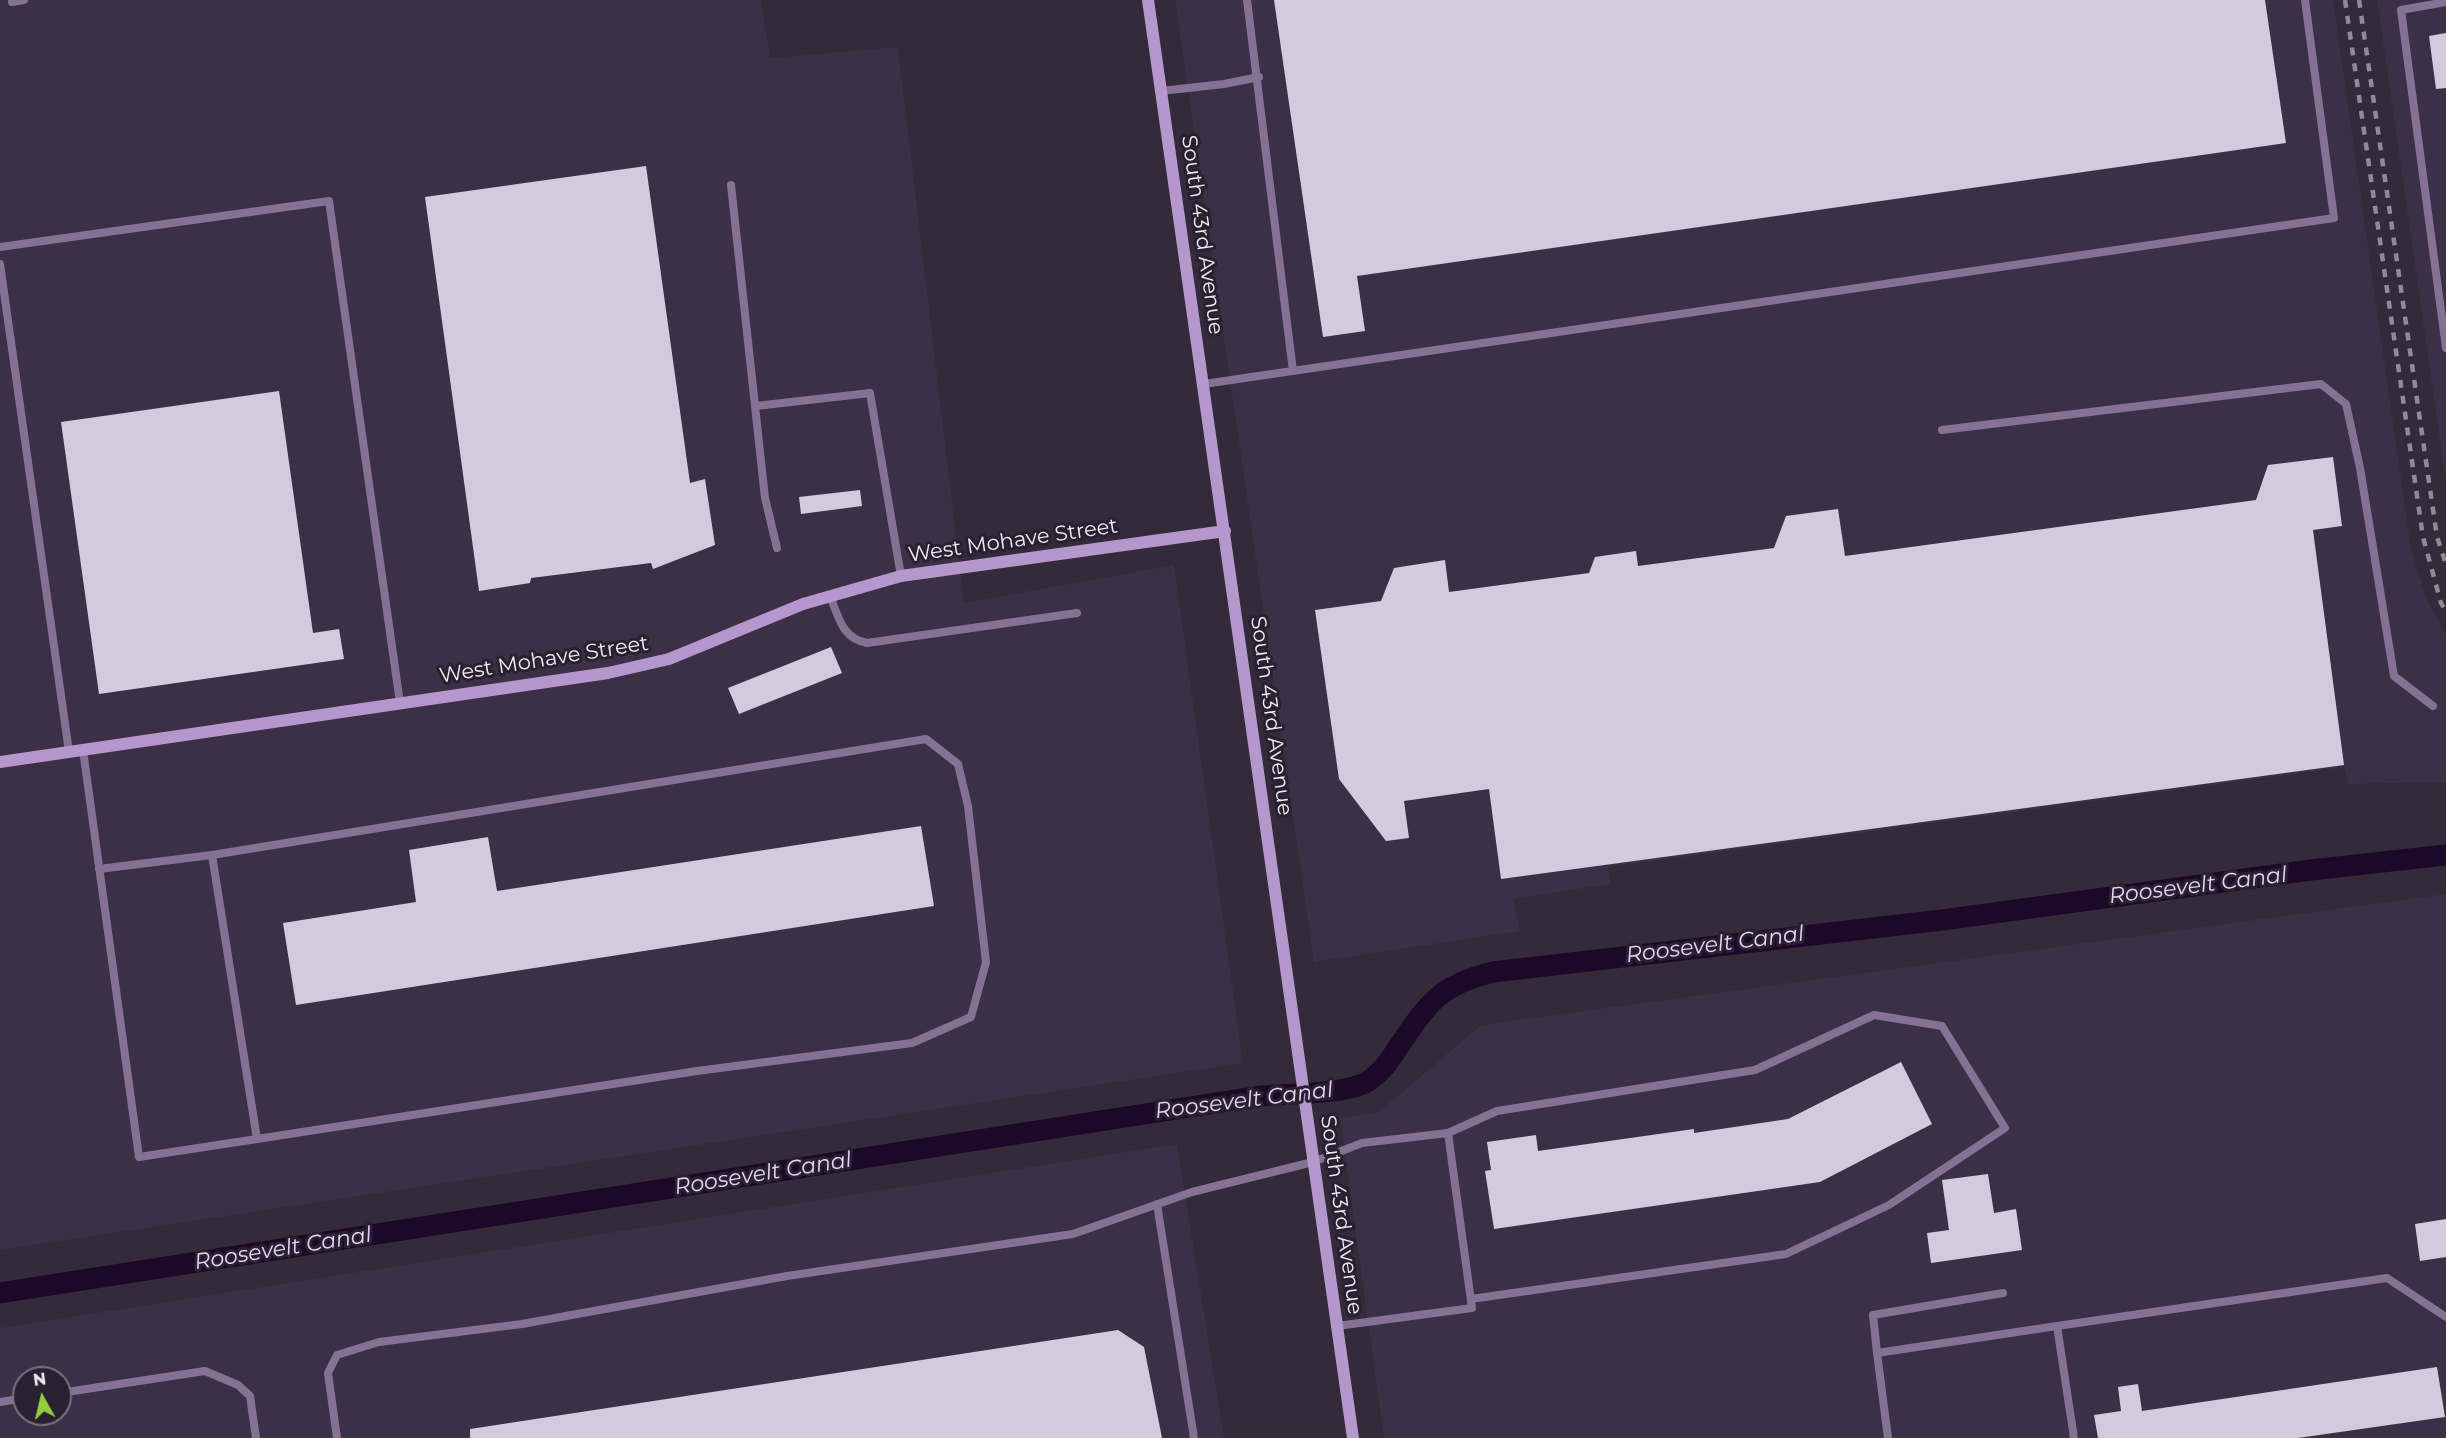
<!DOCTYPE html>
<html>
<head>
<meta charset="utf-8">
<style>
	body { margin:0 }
	#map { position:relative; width:2446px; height:1438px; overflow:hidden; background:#332a3a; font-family:Montserrat,sans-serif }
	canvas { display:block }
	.north { position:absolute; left:12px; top:1366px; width:60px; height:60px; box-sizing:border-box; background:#292130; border:2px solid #78717e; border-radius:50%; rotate:352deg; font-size:16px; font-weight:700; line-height:24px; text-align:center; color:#efeaf4 }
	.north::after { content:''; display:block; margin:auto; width:21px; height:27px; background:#93cc3d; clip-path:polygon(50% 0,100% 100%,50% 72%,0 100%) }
</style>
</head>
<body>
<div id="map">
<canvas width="2446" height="1438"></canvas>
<div class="north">N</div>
</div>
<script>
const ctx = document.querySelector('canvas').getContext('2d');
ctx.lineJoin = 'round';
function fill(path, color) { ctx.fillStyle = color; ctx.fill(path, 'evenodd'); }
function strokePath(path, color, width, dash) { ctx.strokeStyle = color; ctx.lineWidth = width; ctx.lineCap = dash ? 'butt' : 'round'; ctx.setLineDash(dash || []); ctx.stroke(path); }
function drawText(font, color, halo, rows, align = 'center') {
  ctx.font = font + ' Montserrat,sans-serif'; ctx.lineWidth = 6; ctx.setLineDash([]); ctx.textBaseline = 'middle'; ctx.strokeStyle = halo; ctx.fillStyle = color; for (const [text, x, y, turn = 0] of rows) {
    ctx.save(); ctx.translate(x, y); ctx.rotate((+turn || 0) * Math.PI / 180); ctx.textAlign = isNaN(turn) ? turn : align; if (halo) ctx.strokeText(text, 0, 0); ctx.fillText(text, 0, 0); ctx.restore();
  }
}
fill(new Path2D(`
	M0,0H761L770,58L898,47L964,603L1174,565L1243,1063L0,1250Z
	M1175,0H2333L2411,548L2427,600L2446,634V782L2348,784L2344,767L1608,867L1610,884L1513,899L1520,931L1314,962Z
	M2377,0H2446V482Z
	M2446,894V1438H1384L1340,1118L1379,1112L1481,1025Z
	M1177,1144L1224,1438H0V1328ZM24,1378H60V1414H24Z`), '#3c3046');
strokePath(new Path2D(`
	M0,1293L1260,1096C1287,1094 1343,1094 1365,1083C1381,1074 1390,1060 1399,1046C1429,1002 1440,985 1493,972L1942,920L2311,870L2446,855`), '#1c0929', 21);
fill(new Path2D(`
	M1274,0H2265L2286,143L1357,276L1365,331L1323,337Z
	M2446,33V88L2436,89L2429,36Z
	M646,166L690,483L705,479L715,545L653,569L651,563L531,578L530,583L479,591L425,197Z
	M279,391L313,633L339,629L344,659L99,694L61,422Z
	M2333,457L2342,526L2313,530L2344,765L1501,879L1489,789L1404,801L1409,838L1386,841L1339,779L1315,610L1381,601L1394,568L1445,560L1449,592L1589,573L1595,557L1636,551L1638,566L1774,548L1786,516L1838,509L1845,556L2256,500L2268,465Z
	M860,490L862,506L801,514L799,497Z
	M831,647L842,673L739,714L728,688Z
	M921,826L934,906L296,1005L283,923L416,902L409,850L488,837L497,891Z
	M1901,1062L1932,1124L1820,1182L1494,1229L1485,1171L1491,1170L1487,1142L1536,1135L1538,1151L1694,1129V1133L1788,1119Z
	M1988,1174L1994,1213L2016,1209L2022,1250L1931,1263L1927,1233L1949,1230L1942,1180Z
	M2446,1219V1257L2420,1261L2415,1224Z
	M1118,1330L1144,1347L1162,1438H470V1429Z
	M2437,1367L2445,1417L2298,1438H2098L2094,1415L2121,1411L2118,1387L2138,1384L2142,1411Z`), '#d4cade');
strokePath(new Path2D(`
	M1247,0L1293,371
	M12,2L24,0
	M2446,2L2401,10L2446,348
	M1161,91L1224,84L1259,77
	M731,185L765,498L777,548
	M0,247L329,201L400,703
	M0,264L69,752
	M1204,384L2334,218L2305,0
	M756,406L870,393L901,576
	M1942,430L2321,384L2346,404L2360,468L2394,676L2433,706
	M830,596C839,618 842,638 867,643L1077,613
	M83,750L139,1157L257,1139L212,855L99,869
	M212,855L926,739L958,764L968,806L986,962L971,1017L912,1043L697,1071L257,1139
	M1448,1133L1497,1111L1755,1070L1874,1015L1942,1026L2005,1128L1889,1205L1786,1254L1471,1299
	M1157,1204L1194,1438
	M2003,1293L1873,1315L1877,1353L2057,1326
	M1877,1353L1888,1438
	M60,1393L205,1371L238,1385L250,1396L256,1438
	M0,1402L24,1398
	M337,1438L328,1373L337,1355L379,1342L522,1324L787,1276L1073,1234L1192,1192L1313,1162L1362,1143L1448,1133L1472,1308L1337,1326
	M2074,1438L2057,1326L2387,1278L2446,1317`), '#847294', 8);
strokePath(new Path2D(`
	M1148,0L1353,1438
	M0,762L608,673L669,659L803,604L901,576L1225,531`), '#b597ce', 12);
strokePath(new Path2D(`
	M2345,0L2423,537L2441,603L2446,612
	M2359,0L2437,537L2446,564`), '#908996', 4.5, [8, 8]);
drawText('21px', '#efeaf4', '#292130', [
	["South 43rd Avenue",1202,235,82],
	["West Mohave Street",1013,541,-8],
	["West Mohave Street",544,660,-9],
	["South 43rd Avenue",1271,716,82],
	["South 43rd Avenue",1341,1215,82]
]);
drawText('italic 22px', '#e6d2f9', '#292130', [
	["Roosevelt Canal",2198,886,-7],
	["Roosevelt Canal",1715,945,-7],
	["Roosevelt Canal",1244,1101,-7],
	["Roosevelt Canal",763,1174,-9],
	["Roosevelt Canal",283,1249,-9]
]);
</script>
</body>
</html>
